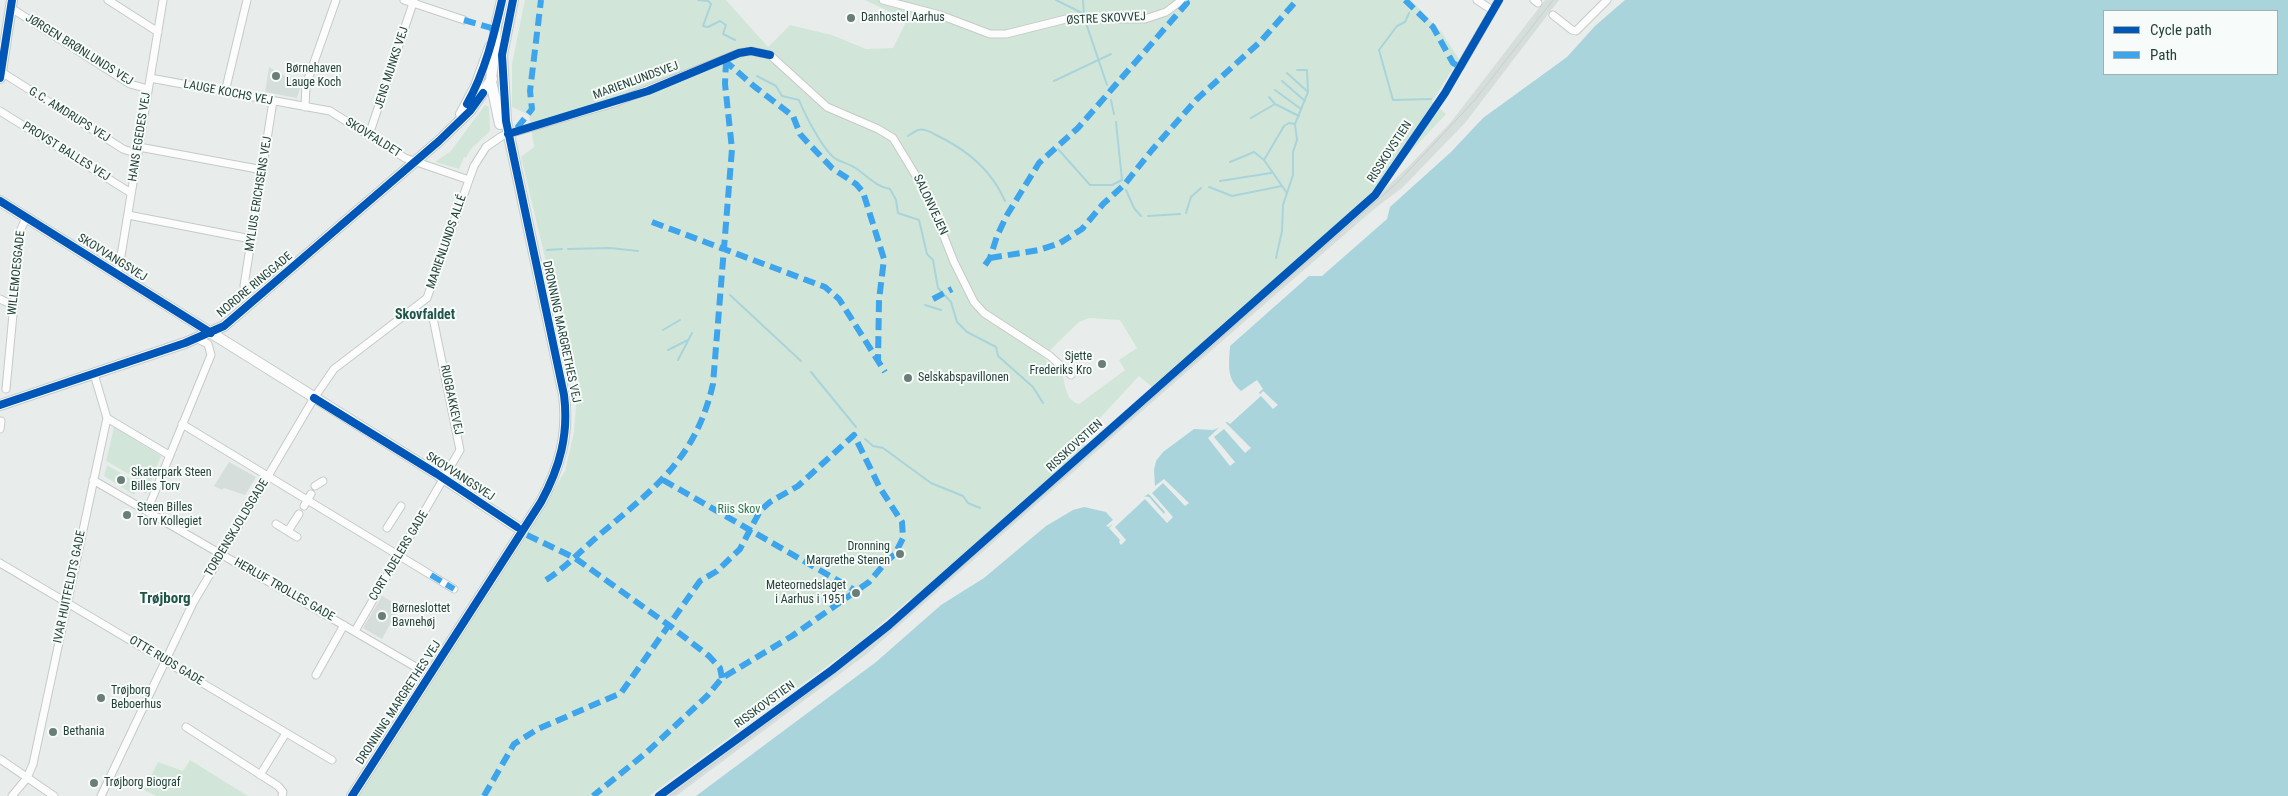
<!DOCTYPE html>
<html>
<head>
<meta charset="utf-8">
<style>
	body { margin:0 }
	#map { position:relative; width:2288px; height:796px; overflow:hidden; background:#e8edeb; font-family:"Roboto Condensed",sans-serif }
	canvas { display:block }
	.legend { position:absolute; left:2103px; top:10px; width:175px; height:65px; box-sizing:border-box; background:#f7fbf9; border:1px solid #a3b1ad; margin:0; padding:6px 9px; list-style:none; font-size:15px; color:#24423a }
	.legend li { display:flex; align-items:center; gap:10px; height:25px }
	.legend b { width:25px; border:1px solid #a3b1ad }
</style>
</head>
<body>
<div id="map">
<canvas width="2288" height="796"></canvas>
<ul class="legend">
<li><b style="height:6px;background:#0057b8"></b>Cycle path</li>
<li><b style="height:6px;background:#3ea4ec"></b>Path</li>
</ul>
</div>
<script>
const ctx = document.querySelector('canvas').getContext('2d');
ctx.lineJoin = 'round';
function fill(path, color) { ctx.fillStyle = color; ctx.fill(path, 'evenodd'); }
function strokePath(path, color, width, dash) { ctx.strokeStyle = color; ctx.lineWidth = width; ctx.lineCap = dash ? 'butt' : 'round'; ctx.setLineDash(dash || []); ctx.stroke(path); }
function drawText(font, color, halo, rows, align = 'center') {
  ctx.font = font + ' "Roboto Condensed",sans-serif'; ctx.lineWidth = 4; ctx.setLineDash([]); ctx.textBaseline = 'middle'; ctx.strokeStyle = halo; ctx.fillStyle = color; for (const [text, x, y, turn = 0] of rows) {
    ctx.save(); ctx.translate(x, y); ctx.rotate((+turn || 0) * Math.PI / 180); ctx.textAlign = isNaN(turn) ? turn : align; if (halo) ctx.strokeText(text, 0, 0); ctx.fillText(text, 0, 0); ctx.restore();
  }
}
fill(new Path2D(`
	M1545,0H1559L1465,123L1402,188L1374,209L1182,376L868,653L676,796H661L833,672L890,627L1135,407L1355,217L1409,166L1451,122Z
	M269,67L301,85L297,98L265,92Z
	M229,462L256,477L245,495L224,488L222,490L214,486Z
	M382,596L400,606L382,639L363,628Z`), '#d6dedb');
fill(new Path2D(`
	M525,0H726L768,47L790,25L832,35L866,49L893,48L907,20L865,0H1411L1442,33L1459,59L1432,102L1446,114L1373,192L1153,388L1139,376L1101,417L1083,441L1086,447L917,598L909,600L859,643L649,796H359L527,535L565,471L574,432L577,392L521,157L534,147L529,115L512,107V64ZM1089,318L1120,320L1137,348L1119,360L1125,370L1079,404C1066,400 1066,388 1063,377L1043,357L1079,322Z
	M485,105L489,107L490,131L470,150L466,158L464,157L459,169L435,162L451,151Z
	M114,427L161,456L146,494L143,492L146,484L106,461Z
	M107,465L139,484L134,495L104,476Z
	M190,760L248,796H157L144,790L158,762L183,771Z`), '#d1e6d8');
fill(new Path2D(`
	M1625,0H2288V796H696L876,662L941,605L984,578L1046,526L1073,510L1084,507L1106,512L1113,520L1106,526L1109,527L1143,497L1152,492L1155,486L1154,470L1156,461L1163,452L1194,429L1213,430L1221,427L1263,389L1257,380L1241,391C1226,378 1229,365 1230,346L1309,276H1322L1387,219L1390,207L1451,152L1483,118L1567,57L1595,26ZM2104,11H2277V74H2104Z`), '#a9d4db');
fill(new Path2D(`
	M1263,391L1278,405L1273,409L1261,396L1230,424L1226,421L1258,392L1260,394Z
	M1225,422L1251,448L1245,453L1224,429L1214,437L1235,462L1230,466L1208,438Z
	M1164,479L1189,503L1185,506L1163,483L1152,493L1173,517L1167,523L1145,499L1115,527L1126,540L1121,545L1119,542L1120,540L1109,528L1112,525L1110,523L1142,496L1149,497L1164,514L1165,512L1147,492Z`), '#e8edeb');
strokePath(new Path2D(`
	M698,0L708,1L711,4L703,26L708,27L720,21L726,25L723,34L735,40
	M1056,0L1084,14L1083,0
	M1409,13L1405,22L1397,26L1379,50L1393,100L1431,99
	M1087,26L1107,85
	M1287,73L1308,92
	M757,76L776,86L782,96L799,100C804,113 824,152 836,159C844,163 850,164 857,169C868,177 877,187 890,189L896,200L898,213L919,220L927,254L933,260L938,288L951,302L957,322L967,332L996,347L998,356L1033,387L1043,403
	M1054,81L1111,54
	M1282,81L1305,101
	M1275,90L1301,109
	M1269,97L1275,104L1299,116
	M1111,100L1114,114
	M1251,118L1275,104
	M1295,124L1308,92L1307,70H1297
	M908,136C911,134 915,131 918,130C924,128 931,132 936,135C966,149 992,171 1005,201
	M1058,149L1090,185H1112L1122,180L1116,122
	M1264,160L1284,126L1289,123L1295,124L1297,140L1293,152V175L1283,205L1282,231L1276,258
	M1230,162L1254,152L1264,160L1287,193
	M1220,181L1271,173
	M1209,187L1232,196L1282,186
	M1126,190L1134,208L1141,216
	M1186,213L1191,197L1201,188
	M1148,216L1180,214
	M568,249L610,248L638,251
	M547,250L562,249
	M730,295L801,361
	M925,305L941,310
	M663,330L680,320
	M668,350L688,340
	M678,360L692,333
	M811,372L856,427
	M865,439L873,446L883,448L931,483L963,496L968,503L980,508`), '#a9d4db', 2);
const street = new Path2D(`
	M108,0L158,32
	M404,0L464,20
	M883,0L940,15L990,34H1006L1066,19H1145L1166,12L1182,0
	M1477,0L1492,10
	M1534,0L1538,3
	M11,8L130,84L148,89
	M1553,15L1572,30L1576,31L1607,0
	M1460,67L1499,0
	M0,71L123,149L138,154
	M150,78L330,111L405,158L469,180
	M225,92L247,0
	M305,107L306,85L336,0
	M0,111L131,193
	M369,135L414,0
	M139,147L263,170
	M128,215L251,239
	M116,273L119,268L163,0
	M244,286L273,101
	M0,299L14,306
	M6,389L21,229L26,218
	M107,418L169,455
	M182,424L454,589
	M0,429L1,421
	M93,480L414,666
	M315,486L323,481
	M304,506L311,494
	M147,511L211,355L208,344L198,339
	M276,524L297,537
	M387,528L401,506
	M288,531L299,514
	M0,563L332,760
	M355,631L460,450L433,318
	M316,675L344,625
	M186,727L278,786L283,792L282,796
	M0,759L54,796
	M260,775L286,733
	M12,796L27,778L33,764L107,418L94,374
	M101,796L193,603L314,398L334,369L427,298L474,166L486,147L502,136L614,103L739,53L751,51L770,55L827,107L878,129L893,138L927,194L954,262L974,302L984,313L1050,356L1071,375`);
const secondary = new Path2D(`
	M496,26L491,81L500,124
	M495,31L502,0
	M0,78L12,0
	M461,114L476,86L490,47
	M0,201L437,474L517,527
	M0,405L185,343L224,326L439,141L470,111L492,79
	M352,796L541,502C560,467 569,434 564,395L506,121L502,55L513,0`);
strokePath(street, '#c5cac8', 9);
strokePath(secondary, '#c3cbc8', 12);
strokePath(street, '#fcfcfc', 7);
strokePath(secondary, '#fcfcfc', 10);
strokePath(new Path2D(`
	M670,796L812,691L891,629L1399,181L1474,101L1553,0`), '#c9cdcc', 1);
strokePath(new Path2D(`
	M1405,0L1433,27L1453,63L1460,67
	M464,20L495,29
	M724,60L755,87L793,116L800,134L809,144L832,168L856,184L863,192L884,259L879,300L878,361
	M517,128L532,109L530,91L541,0
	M652,222L825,287L839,299L885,372
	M990,258L1039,250L1060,243L1082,229L1103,204L1124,185L1152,150L1197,99L1261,41L1297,0
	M985,265L990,258L997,236L1007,215L1039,163L1078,128L1187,3L1185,0
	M933,299L952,289
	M663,480L856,591
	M527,535L575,558L670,626L709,656L720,668L722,678
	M431,575L454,589
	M546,580C568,566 584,547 604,531C658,485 696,457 713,384L732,149L725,84L726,62
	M484,796L514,744L538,729L621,693L700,581L717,571L740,549L760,511L770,502L798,486L854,435L880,488L902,522L903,538L895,554L887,561L869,582L792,636L722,678L707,696L646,753L593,796`), '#3ea4ec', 6, [12, 6]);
strokePath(new Path2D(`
	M0,78L12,0
	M467,104C485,72 494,35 502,0
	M508,134L648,91L739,53L751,51L770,55
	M0,201L211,333
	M314,398L437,474L517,527
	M0,405L185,343L224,326L439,141L470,111L483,93
	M352,796L541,502C560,467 569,434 564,395L506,121L502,55L513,0
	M659,796L832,670L889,625L1375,195L1445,93L1499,0`), '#0057b8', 8);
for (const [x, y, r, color] of [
	[851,18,5,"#697e78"],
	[276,76,5,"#697e78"],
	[1102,364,5,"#697e78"],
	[908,378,5,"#697e78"],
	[121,480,5,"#697e78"],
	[127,515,5,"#697e78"],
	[900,554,5,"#697e78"],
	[856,593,5,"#697e78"],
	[382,616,5,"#697e78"],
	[101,698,5,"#697e78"],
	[53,732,5,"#697e78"],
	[94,783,5,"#697e78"]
]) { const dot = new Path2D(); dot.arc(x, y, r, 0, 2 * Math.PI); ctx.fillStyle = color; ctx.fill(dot); strokePath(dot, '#f7fbf9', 2); }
drawText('12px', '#24423a', '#f7fbf9', [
	["Danhostel Aarhus",861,18],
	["Børnehaven",286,69],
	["Lauge Koch",286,83],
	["Sjette",1092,357,"right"],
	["Frederiks Kro",1092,371,"right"],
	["Selskabspavillonen",918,378],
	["Skaterpark Steen",131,473],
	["Billes Torv",131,487],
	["Steen Billes",137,508],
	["Torv Kollegiet",137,522],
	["Dronning",890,547,"right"],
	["Margrethe Stenen",890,561,"right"],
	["Meteornedslaget",846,586,"right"],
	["i Aarhus i 1951",846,600,"right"],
	["Børneslottet",392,609],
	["Bavnehøj",392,623],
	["Trøjborg",111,691],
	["Beboerhus",111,705],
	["Bethania",63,732],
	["Trøjborg Biograf",104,783]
], 'left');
drawText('12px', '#24423a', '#f7fbf9', [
	["ØSTRE SKOVVEJ",1106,19,-3],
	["JØRGEN BRØNLUNDS VEJ",79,50,32],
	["JENS MUNKS VEJ",392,68,-72],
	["MARIENLUNDSVEJ",636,81,-20],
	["LAUGE KOCHS VEJ",228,93,11],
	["G.C. AMDRUPS VEJ",69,115,32],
	["HANS EGEDES VEJ",140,137,-81],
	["SKOVFALDET",373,138,32],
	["PROVST BALLES VEJ",66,152,32],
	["RISSKOVSTIEN",1390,152,-57],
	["MYLIUS ERICHSENS VEJ",259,194,-81],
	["SALONVEJEN",930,205,65],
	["MARIENLUNDS ALLÉ",447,242,-71],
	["SKOVVANGSVEJ",112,258,32],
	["WILLEMOESGADE",17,273,-84],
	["NORDRE RINGGADE",255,285,-40],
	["DRONNING MARGRETHES VEJ",561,332,78],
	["RUGBAKKEVEJ",451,400,78],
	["RISSKOVSTIEN",1075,446,-42],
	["SKOVVANGSVEJ",460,477,33],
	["TORDENSKJOLDSGADE",237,528,-59],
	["CORT ADELERS GADE",399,556,-59],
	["IVAR HUITFELDTS GADE",70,587,-78],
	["HERLUF TROLLES GADE",284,590,30],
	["OTTE RUDS GADE",166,661,31],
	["DRONNING MARGRETHES VEJ",399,703,-57],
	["RISSKOVSTIEN",765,705,-36]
]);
drawText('12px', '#2d7a4b', '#f7fbf9', [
	["Riis Skov",739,510]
]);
drawText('bold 14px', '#1f5548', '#f7fbf9', [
	["Skovfaldet",425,315]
]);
drawText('bold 15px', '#1f5548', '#f7fbf9', [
	["Trøjborg",165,599]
]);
</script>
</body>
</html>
